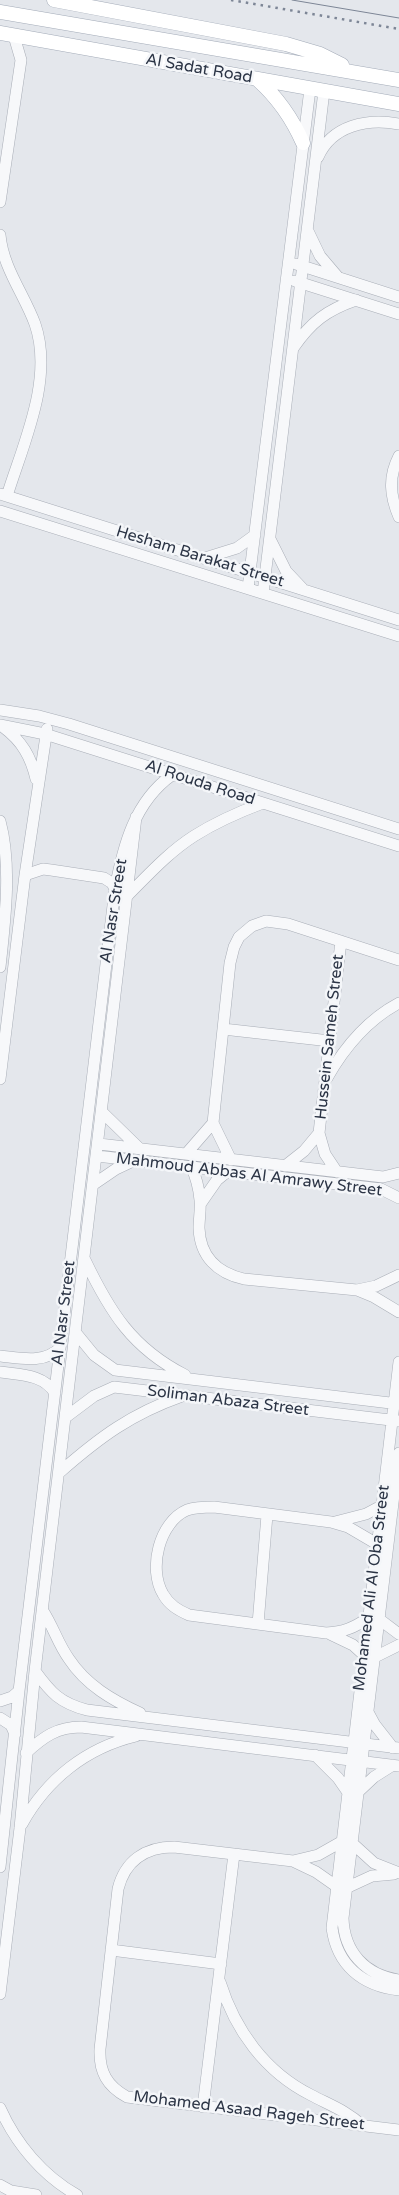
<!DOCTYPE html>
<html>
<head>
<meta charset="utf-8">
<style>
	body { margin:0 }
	canvas { display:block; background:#e4e7ec }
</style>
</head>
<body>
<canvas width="399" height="2195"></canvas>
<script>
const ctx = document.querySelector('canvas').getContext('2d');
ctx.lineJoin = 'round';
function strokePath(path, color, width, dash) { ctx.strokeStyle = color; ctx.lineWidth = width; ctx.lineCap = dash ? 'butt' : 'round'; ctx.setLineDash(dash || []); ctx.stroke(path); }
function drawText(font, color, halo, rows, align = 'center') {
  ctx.font = font + ' "Varela Round",sans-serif'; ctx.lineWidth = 5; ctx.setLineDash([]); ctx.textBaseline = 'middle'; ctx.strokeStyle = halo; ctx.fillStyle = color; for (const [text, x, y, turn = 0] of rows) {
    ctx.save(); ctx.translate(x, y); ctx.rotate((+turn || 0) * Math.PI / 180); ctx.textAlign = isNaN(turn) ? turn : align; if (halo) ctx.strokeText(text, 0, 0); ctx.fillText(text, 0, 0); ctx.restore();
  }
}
const minor = new Path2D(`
	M318,157C332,125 368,118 399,124
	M0,202L21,60L14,36
	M308,231L320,256L337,276
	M0,235C3,268 24,294 35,324C54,379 23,444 7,496
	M296,264L399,297
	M295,281L399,314
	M294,347C311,322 327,310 356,300
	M399,456C388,477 390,496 399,517
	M0,494L399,620
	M0,511L399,636
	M270,539L286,571L302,588
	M205,558L237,548L255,535
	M248,588L310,89
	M263,593L324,91
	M0,710L39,716L69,724L399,829
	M0,725L45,734L399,846
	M3,727C22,741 31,757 36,779
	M0,821C12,865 5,921 0,967
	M25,875L43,869L51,870L104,878L112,883L115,889
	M128,895C149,874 169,852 194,836C216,822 239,812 263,803
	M223,1029L330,1041
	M327,1078C344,1048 367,1020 399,1003
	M0,1079L25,875L47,729
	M102,1112L140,1149
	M99,1144L383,1177L399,1173
	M186,1154L213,1123
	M97,1156L381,1189L399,1198
	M231,1160L213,1123L230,963L234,947L239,937L252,926L266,921L288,924L399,960
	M191,1166C196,1177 199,1188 200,1200C201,1209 199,1219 199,1228C200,1256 217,1273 244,1279L357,1290L374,1297L399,1312
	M285,1166L304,1151L319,1133
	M337,1172L325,1154L319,1133L341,941
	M94,1184L116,1169L133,1161
	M201,1203L217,1180L228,1171
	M85,1260C110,1312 132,1348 185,1375
	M357,1290L376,1286L399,1275
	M76,1333L94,1355L115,1370L399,1404
	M0,1356C20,1358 44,1364 60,1348
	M399,1362L332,1928C337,1965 362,1986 399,1990
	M0,1372C20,1375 43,1374 55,1393
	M66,1417L94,1396L114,1387L399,1421
	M399,1453L343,1918C344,1952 365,1975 399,1980
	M60,1472C100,1437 131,1414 182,1396
	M335,1522L366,1514L381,1506
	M43,1611C53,1626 58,1644 69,1659C86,1685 112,1700 140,1713
	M368,1618C354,1628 343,1632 326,1633L189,1615C178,1610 169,1605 163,1594C148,1569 159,1522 187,1510C196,1507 204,1507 214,1507L331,1522L348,1527L377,1544
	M379,1619L399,1634
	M258,1624L267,1515
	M330,1634L353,1645L364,1655
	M375,1657L399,1645
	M35,1671C51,1693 60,1703 87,1710L399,1748
	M0,1701L12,1697L19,1691
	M368,1712L375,1725L393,1748
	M0,1718L11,1725L15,1734
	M26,1753C43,1737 57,1727 81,1727L399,1766
	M315,1755L338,1778L347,1791
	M358,1792L374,1777L393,1765
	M22,1824C47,1779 86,1748 136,1736
	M352,1843L374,1863L399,1873
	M293,1861L318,1855L341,1842
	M0,1867L19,1691L115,889C123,847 134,802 172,775
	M336,1886L316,1872L293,1861L174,1847C145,1847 125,1861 118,1889L100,2049C99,2072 107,2086 127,2097L399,2130
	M346,1888L372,1876L394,1874
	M111,1950L221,1964
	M220,1982C235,2030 265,2072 311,2095C330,2105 347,2111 363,2126
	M0,1994L20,1828L35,1671L136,817
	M203,2107L234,1854
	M0,2108C16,2144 43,2176 77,2195
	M0,2185L11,2191L36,2195`);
const major = new Path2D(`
	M54,0L286,44L320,54L342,65
	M0,12L399,80
	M0,33L399,104
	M258,80C278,98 292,118 303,143`);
strokePath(minor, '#a9aeb7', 12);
strokePath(major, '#a3abb8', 15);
strokePath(minor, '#f7f8fa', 11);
strokePath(major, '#fff', 14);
strokePath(new Path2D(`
	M292,0L399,18`), '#7d8696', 1);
strokePath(new Path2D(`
	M231,0L399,29`), '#7d8696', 2.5, [2.5, 5]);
drawText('16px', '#2b3445', '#f4f6f9', [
	["Al Sadat Road",199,69,10],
	["Hesham Barakat Street",200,557,17],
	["Al Rouda Road",200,783,18],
	["Al Nasr Street",114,911,-81],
	["Hussein Sameh Street",330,1037,-84],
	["Mahmoud Abbas Al Amrawy Street",249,1175,7],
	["Al Nasr Street",64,1313,-83],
	["Soliman Abaza Street",228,1401,7],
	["Mohamed Ali Al Oba Street",372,1588,-83],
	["Mohamed Asaad Rageh Street",249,2111,7]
]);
</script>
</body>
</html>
